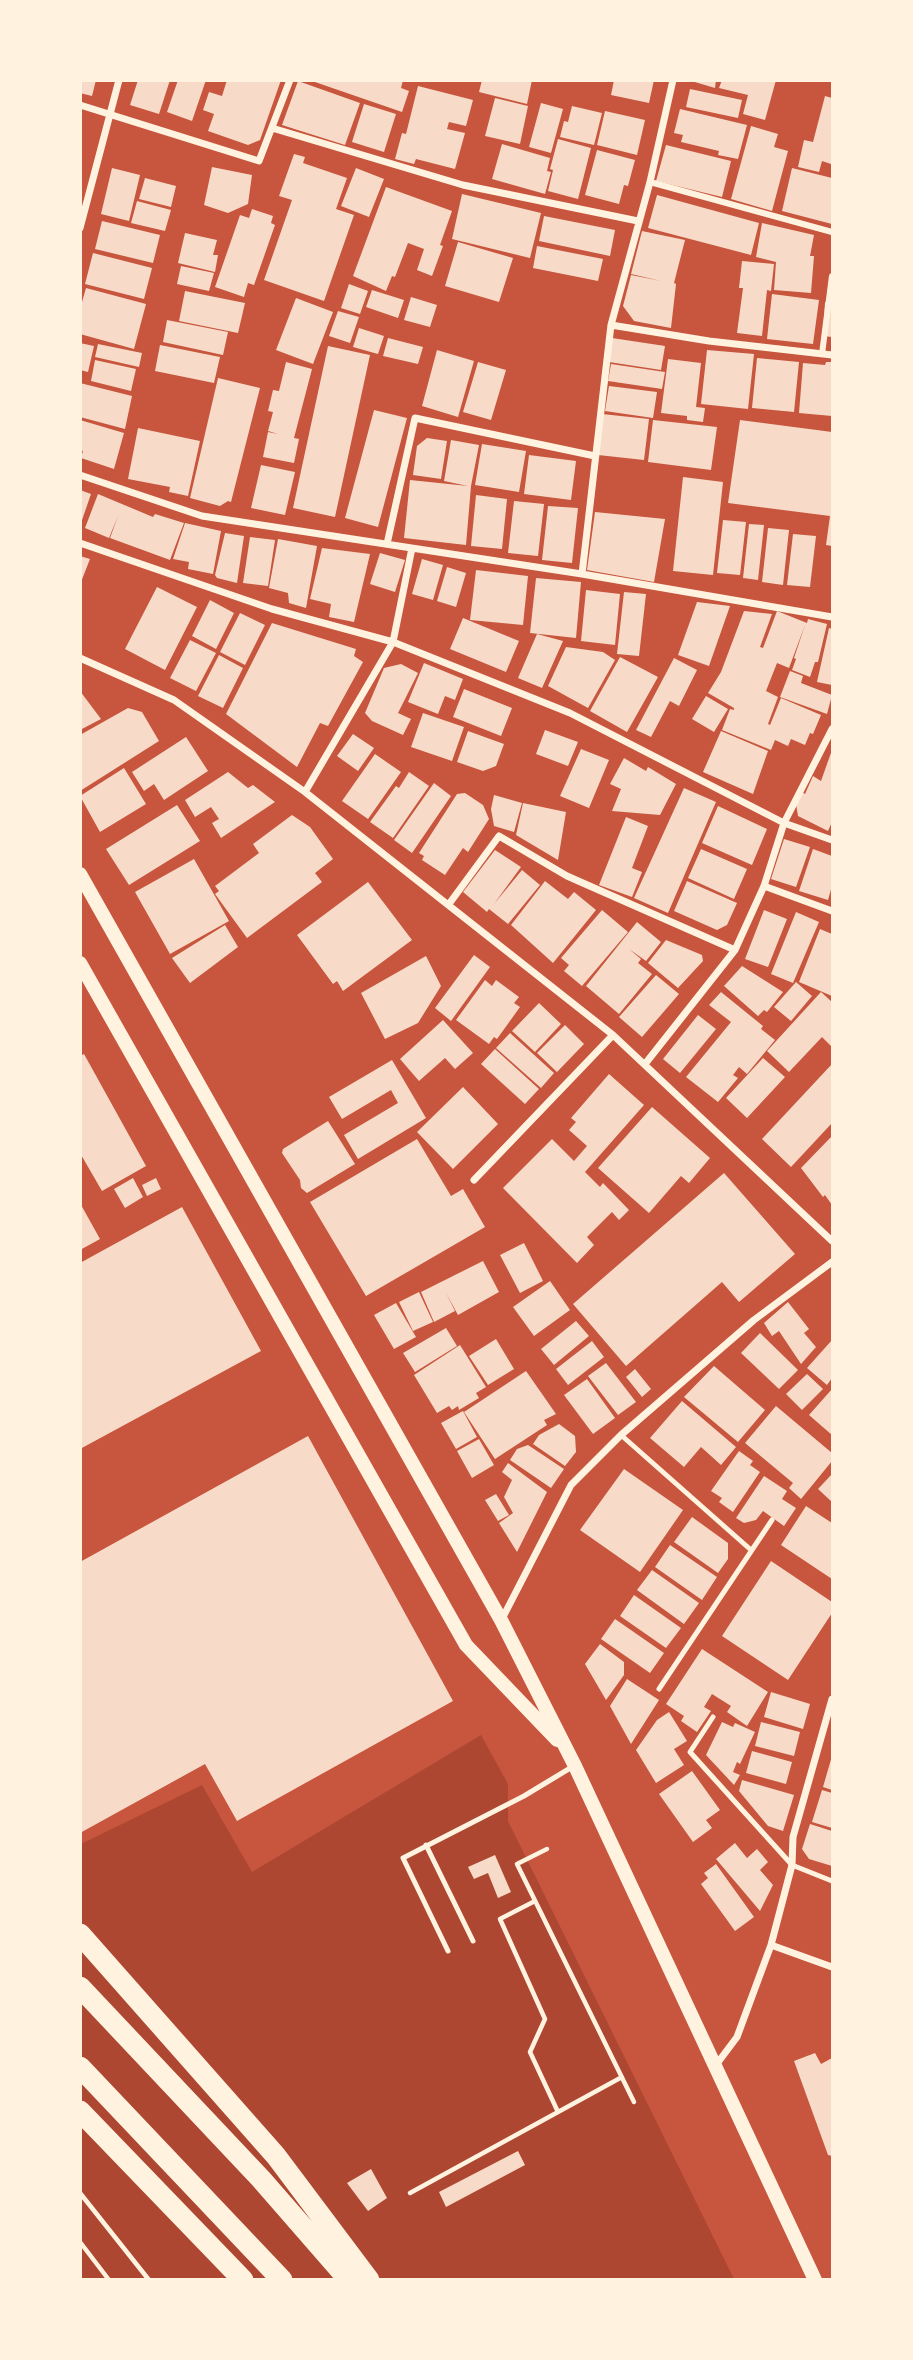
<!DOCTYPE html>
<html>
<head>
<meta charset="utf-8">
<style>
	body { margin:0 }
	#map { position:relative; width:913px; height:2360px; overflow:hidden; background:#c8553d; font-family:Jost,sans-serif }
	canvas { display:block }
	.frame { position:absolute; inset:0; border:82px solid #fff3e0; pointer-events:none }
</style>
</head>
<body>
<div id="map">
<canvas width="913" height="2360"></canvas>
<div class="frame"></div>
</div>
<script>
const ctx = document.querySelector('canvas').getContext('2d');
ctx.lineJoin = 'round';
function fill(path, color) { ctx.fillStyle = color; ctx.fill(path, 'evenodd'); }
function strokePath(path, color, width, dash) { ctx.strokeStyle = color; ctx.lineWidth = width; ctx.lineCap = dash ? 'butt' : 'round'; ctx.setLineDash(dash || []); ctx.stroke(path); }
fill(new Path2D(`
	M481,1735L508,1784V1821L734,2279L81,2280V1844L202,1785L252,1872Z`), '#ae4732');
fill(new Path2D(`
	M80,80H96L92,96L80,93Z
	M138,80H170L159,114L130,105Z
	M178,80H206L192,121L167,112Z
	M227,80H281L260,140L248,145L208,131L214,114L203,110L209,92L222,96Z
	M403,80L401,88L409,91L402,112L312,81Z
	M482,80H532L527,104L479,92Z
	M614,80H654L649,103L611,95Z
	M688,80H716L715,88Z
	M722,80H776L765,120L743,114L748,95L719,88Z
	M298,81L360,103L345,145L282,125Z
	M418,86L473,100L466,126L449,122L447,129L465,133L455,169L416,159L414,164L395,159L402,133L406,134Z
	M690,89L742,100L738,118L686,107Z
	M825,96L832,98V159L831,164L822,161L819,172L798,167L804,140L813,142Z
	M495,98L528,106L520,144L485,136Z
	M541,103L563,109L551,153L529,147Z
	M364,104L396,114L384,152L352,142Z
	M572,106L602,113L594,145L560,137L564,121L568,122Z
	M680,109L747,125L738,159L718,155L719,151L681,142L683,135L674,133Z
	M605,111L645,120L637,155L597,145Z
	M751,126L778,134L774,147L788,151L772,211L731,199Z
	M558,139L591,148L578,199L548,191L553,170L550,169Z
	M502,144L550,158L547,171L551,172L545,194L492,179Z
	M666,145L731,161L722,197L656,181Z
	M597,150L635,160L628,186L624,185L619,204L585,195Z
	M294,154L305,157L303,163L347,178L336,209L354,215L324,301L264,280L292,200L279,196Z
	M212,167L252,175L248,204L228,213L204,205Z
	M112,168L140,175L129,221L101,214Z
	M356,168L384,179L369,217L341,206Z
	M792,168L832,178V224L782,211Z
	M145,178L176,186L171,207L139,199Z
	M386,187L452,211L440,245L443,246L432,276L417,270L424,249L408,243L395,277L392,276L386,291L353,276Z
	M462,194L541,213L530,258L452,239Z
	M657,195L759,223L751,255L648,228Z
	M137,201L171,210L165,231L131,223Z
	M252,209L273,216L271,223L275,225L254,285L248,283L244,297L215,287L240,215L249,218Z
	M544,216L615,230L610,256L539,241Z
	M102,221L160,235L153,263L95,249Z
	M762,223L814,235L810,256H814L811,293L774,290L776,262L756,257Z
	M642,231L685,240L674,283L676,284L671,328L634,321L623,306L631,275L661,281L631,274Z
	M185,233L217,240L213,255H218L215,272L178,263Z
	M458,242L513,258L499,302L445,286Z
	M537,246L603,259L598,281L533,268Z
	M93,253L152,268L144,299L85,284Z
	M742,261L774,264L771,291L767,290L762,336L737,333L743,288H739Z
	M181,266L214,273L209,291L177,284Z
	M349,284L368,291L360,314L341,308Z
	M86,288L146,304L134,349L80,334V309Z
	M372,290L404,300L398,318L366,307Z
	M185,291L245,303L238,333L179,321Z
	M772,294L819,300L813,344L767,339Z
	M411,297L437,305L430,327L404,320Z
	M296,298L333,312L313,364L276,350Z
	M825,302L832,303V337L823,336Z
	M338,311L359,317L350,343L329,336Z
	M167,320L228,332L223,355L163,342Z
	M359,328L384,336L378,354L353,347Z
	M388,338L423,347L418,364L383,356Z
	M612,338L665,346L661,370L609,362Z
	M80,343L94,346L88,372L80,370Z
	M98,344L142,353L139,367L95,357Z
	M160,345L220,357L214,383L155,371Z
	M328,346L370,355L335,517L293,508Z
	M437,350L474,361L458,417L422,406Z
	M707,350L754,354L748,409L701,404Z
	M757,358L799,362L794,412L752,408Z
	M668,359L701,363L696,407L705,408L703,422L687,420V416L661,413Z
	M95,360L136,369L131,391L91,381Z
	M286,362L312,369L294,438L299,439L294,463L263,457L268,432L278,434L268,431L273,412L268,411L273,390L279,391Z
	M478,362L506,370L491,420L463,412Z
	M826,362H832V416L799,413L803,363L825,365Z
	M611,364L665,372L662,389L608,381Z
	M218,378L260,388L231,502L228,501L220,506L190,498Z
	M80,383L132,396L125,429L80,417Z
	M609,386L657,392L653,418L605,411Z
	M374,410L407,418L378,527L345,518Z
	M602,414L649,419L644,460L598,455Z
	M80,420L124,433L114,469L81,458L83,451L80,450Z
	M653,420L717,427L711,470L648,462Z
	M740,420L832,432V546L826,545L830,516L728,503Z
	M138,428L200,441L188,496L169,492L170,487L128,479Z
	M427,438L447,441L441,479L413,475L417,446Z
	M451,440L479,445L471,486L466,545L404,538L410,480L468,486L444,481Z
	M482,444L526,451L519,492L475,485Z
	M529,455L576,461L571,500L524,494Z
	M261,465L295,472L285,515L251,508Z
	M683,477L723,482L713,575L673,571Z
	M80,490L91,494L81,523L80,522Z
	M98,494L153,517L155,514L184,523L170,560L110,538L118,516L109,538L85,528Z
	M476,495L507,499L502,549L471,546Z
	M514,501L544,504L538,556L508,553Z
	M548,506L578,508L572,563L542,560Z
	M595,512L665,519L654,582L587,570Z
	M723,520L746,522L740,575L717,573Z
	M185,523L221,531L213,574L188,569L189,562L173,559Z
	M749,524L764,525L758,580L743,578Z
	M768,528L789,530L783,585L762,582Z
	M225,533L244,536L237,583L217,578L215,575Z
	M793,534L816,536L810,587L787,585Z
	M250,537L275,540L268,586L243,583Z
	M278,539L317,546L306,608L289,603L288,593L269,588Z
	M322,548L370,554L354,622L329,617L331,604L310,599Z
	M380,553L405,560L395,592L370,584Z
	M80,556L90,559L81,582H80Z
	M422,559L443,565L433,600L412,594Z
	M447,567L466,573L456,607L437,601Z
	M476,570L528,576L523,625L470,620Z
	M536,578L581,582L576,638L530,633Z
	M157,587L197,607L165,670L125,649Z
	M586,590L620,594L615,645L581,641Z
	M624,592L646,594L639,656L617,654Z
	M210,600L234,613L216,649L192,636Z
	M697,602L730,606L709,666L678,655Z
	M744,611L772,614L760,647L763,648L777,611L807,623L808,619L827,624L818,662H815L810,677L792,670L796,659L794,658L805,625L789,668L777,663L766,691L778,697L768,724L770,725L781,698L821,715L813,734L810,733L805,745L791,739L788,746L775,740L771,750L722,730L730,709L734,710V708L708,693L721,672Z
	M240,613L265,625L245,665L220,652Z
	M463,618L519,641L506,672L450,649Z
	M272,623L356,649L354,656L363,662L328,726L320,723L297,767L226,714Z
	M829,628L832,629V685L817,682Z
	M537,634L563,641L542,688L518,678Z
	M190,640L216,653L196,691L170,678Z
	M566,647L603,652L615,660L588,708L548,686Z
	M219,655L243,668L223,708L198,696Z
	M620,657L658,677L627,732L590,711Z
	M674,658L697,670L679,706L670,701L651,737L636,730Z
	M424,663L463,679L455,700L445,696L438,714L408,702Z
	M401,664L418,673L398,713L411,719L403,735L372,721L365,713L384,668Z
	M790,671L803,676L801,683L832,695L827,714L780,697Z
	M464,689L512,708L501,736L453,717Z
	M80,691L101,719L80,730Z
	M706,696L728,709L714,732L692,719Z
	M128,708L142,712L159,741L80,791V735Z
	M423,713L464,727L452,761L411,747Z
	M545,730L578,742L568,766L536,754Z
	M468,731L504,744L496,766L483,771L457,762Z
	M721,731L768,751L753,794L703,772Z
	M353,734L374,748L358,771L337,756Z
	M186,737L208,771L164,800L154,784L144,791L132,772Z
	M581,749L609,760L589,808L560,796Z
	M832,750V822L828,831L798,816L796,804L802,792L805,794L813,776L821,781Z
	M375,754L401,772L368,819L342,801Z
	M624,758L646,771L648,767L676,784L660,815L612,811L621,789L610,784Z
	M124,768L146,804L100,832L80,796Z
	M228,772L248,788L253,785L275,802L221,838L212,823L219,819L211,807L195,817L185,800Z
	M409,772L429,786L393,838L370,822L396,786L399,788Z
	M434,783L451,796L412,853L394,840Z
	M684,788L716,802L668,913L634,898Z
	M465,793L483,805L489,819L468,852L463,848L445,875L422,860L424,856L419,853L457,794Z
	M494,795L522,803L514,832L494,826L491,809Z
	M523,803L566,812L558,860L516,835Z
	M177,805L200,841L129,885L106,849Z
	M718,806L767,829L752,865L702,843Z
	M292,815L310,827L333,859L315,873L322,882L247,938L215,894L219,891L215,886L259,853L253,844Z
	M626,817L648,826L632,868L642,872L632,897L599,885Z
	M784,839L810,847L796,887L771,879Z
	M701,849L747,869L734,899L688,878Z
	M813,849L832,856V886L828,900L799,891Z
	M495,850L521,867L494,904L522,870L540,885L508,924L489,909L487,912L463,892Z
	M194,859L229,921L170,954L135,892Z
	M545,881L568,899L574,892L596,910L553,963L511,925Z
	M687,881L737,903L727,925L717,930L674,911Z
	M368,882L412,940L343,991L337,981L333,984L297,935Z
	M602,910L628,932L582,986L564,971L569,965L561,958Z
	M764,910L787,919L768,967L745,959Z
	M796,912L819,922L793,983L771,974Z
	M637,922L661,942L646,961L629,949L641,959L638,963L652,974L619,1014L586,986Z
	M225,925L238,947L190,983L172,958Z
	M820,929L832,934V996L799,982Z
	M666,940L702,955L703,961L678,988L648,963Z
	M474,955L490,967L451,1021L435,1008Z
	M426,956L441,986L418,1023L385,1039L361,993Z
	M742,966L783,992L767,1012L764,1010L758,1016L724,986Z
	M656,975L679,994L642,1037L619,1017Z
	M485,980L492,986L496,980L519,997L514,1003L520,1007L497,1039L494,1037L489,1044L456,1020Z
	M796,982L812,996L791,1021L774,1007Z
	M721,992L763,1026L761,1029L775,1040L747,1074L739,1067L733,1075L738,1078L718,1102L686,1077L731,1022L709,1005Z
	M821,992L832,1002V1047L822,1037L789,1072L767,1051Z
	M539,1003L561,1024L535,1052L512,1031Z
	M698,1015L716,1029L680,1073L663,1059Z
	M443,1020L473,1053L455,1069L445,1058L419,1081L400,1059Z
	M565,1025L584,1044L557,1072L537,1053Z
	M510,1033L554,1073L541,1088L496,1048Z
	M495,1049L539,1089L525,1104L481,1064Z
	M84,1054L146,1166L102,1191L80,1153V1056Z
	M763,1058L785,1077L747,1118L726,1098Z
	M392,1060L426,1118L358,1159L344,1135L398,1103L391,1090L342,1119L329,1097Z
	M832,1064V1123L791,1167L762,1139Z
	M609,1074L644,1105L585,1172L600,1187L603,1183L629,1210L619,1220L612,1212L587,1237L594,1245L577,1263L503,1188L552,1139L574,1161L587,1146L569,1130L576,1122L571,1118Z
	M463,1087L498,1124L453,1169L417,1132Z
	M652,1107L710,1158L689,1183L681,1176L649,1213L598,1168Z
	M328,1121L355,1164L307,1193L301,1188L300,1180L282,1153L283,1149Z
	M832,1136V1205L825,1195L823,1197L801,1168Z
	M417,1139L451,1196L463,1189L485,1227L366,1296L310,1202Z
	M724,1173L795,1254L739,1302L722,1282L626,1366L573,1304Z
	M133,1178L143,1197L125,1208L114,1189Z
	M156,1178L161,1189L147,1196L142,1185Z
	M80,1203L100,1239L80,1250Z
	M182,1207L261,1351L80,1449V1263Z
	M524,1243L543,1281L520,1293L500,1255Z
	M483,1261L499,1292L458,1315L446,1293L455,1311L434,1322L421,1292Z
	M550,1281L570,1310L534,1336L513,1307Z
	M419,1292L433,1322L413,1331L399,1302Z
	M788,1302L809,1329L804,1333L816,1347L801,1364L779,1331L772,1336L764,1323Z
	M396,1303L416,1337L394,1349L374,1315Z
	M576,1321L589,1336L554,1365L541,1349Z
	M446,1328L457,1346L415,1372L403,1353Z
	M760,1333L798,1370L779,1389L741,1353Z
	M496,1339L514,1369L488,1385L469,1356Z
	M832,1340V1378L827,1385L807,1368Z
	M592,1341L604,1357L568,1385L556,1369Z
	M460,1345L486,1387L476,1393L479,1398L459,1410L458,1406L452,1410L449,1406L437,1413L414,1375Z
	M606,1363L636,1402L618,1415L588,1376Z
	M714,1366L765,1410L738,1442L684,1397Z
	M635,1369L651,1389L642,1397L626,1377Z
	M526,1371L556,1414L544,1420L547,1425L495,1459L464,1412Z
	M807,1374L823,1389L802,1410L786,1394Z
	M587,1379L615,1418L593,1434L564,1395Z
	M832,1389V1435L809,1415Z
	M682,1401L736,1447L721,1465L701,1447L684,1467L650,1438Z
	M776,1406L832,1453V1461L801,1499L789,1488L793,1483L745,1443Z
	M463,1411L477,1437L456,1449L441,1423Z
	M559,1424L575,1436L576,1452L565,1466L533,1444L539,1435Z
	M308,1436L453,1701L237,1821L205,1764L80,1833V1562Z
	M479,1439L494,1465L472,1478L457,1451Z
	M528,1445L564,1469L551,1488L510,1460L517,1449Z
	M739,1451L753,1461L750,1465L760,1472L733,1512L719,1502L722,1498L711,1491Z
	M508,1463L547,1492L517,1552L499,1523L513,1513L504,1497L512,1480L502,1472Z
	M624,1469L683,1510L640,1572L580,1530Z
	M832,1474V1502L818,1489Z
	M764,1476L787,1491L782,1499L796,1508L784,1526L763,1511L756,1520L744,1523L736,1518Z
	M496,1494L509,1515L498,1521L485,1500Z
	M806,1506L832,1523V1579L781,1545Z
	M692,1517L728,1543V1559L718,1573L674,1542Z
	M670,1545L717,1577L702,1600L655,1567Z
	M771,1561L832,1602V1613L788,1680L722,1636Z
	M652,1570L699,1603L684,1624L637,1590Z
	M634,1595L681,1628L666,1648L620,1616Z
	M615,1619L664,1653L650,1673L601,1639Z
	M600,1644L624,1662V1675L606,1700L585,1664Z
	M702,1649L768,1692L747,1726L727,1712L731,1706L712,1694L704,1707L711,1711L697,1732L681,1721L684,1716L666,1704Z
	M627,1679L659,1700L631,1744L610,1706Z
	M771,1692L810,1704L803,1729L764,1717Z
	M669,1712L687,1741L674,1749L684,1765L656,1783L636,1750L657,1720Z
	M722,1722L733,1727L735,1723L755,1732L740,1764L737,1762L733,1772L740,1775L734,1785L706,1755Z
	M761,1722L800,1732L794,1756L755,1746Z
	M752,1751L792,1762L786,1784L746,1773Z
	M832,1756V1790L823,1787Z
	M692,1771L720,1810L706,1820L712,1828L693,1842L659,1794Z
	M742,1780L794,1795L783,1831L768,1826L739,1791Z
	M822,1790L832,1793V1828L812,1822Z
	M810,1824L832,1831V1866L809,1859L802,1849Z
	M735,1843L747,1858L757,1849L768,1862L760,1870L773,1885L760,1911L716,1859Z
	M495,1855L511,1892L498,1898L488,1873L474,1879L468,1867Z
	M716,1864L754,1917L735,1931L701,1884L708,1878L704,1873Z
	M815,2053L821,2064L832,2058V2156L828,2155L794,2061Z
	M518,2151L525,2165L446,2207L439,2192Z
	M371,2169L387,2198L368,2211L347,2183Z`), '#f7dbc8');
strokePath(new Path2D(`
	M547,1849L517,1864L634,2102
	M535,1901L500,1919L545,2019L530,2052L558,2112
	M80,2193L149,2280
	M410,2193L622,2077
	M80,2242L109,2280`), '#fff3e0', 4.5);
strokePath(new Path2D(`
	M621,1435L751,1550
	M659,1689L772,1520
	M713,1717L690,1752L792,1865L832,1881
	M426,1845L473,1941
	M448,1951L403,1858L524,1796L572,1767`), '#fff3e0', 5);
strokePath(new Path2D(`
	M650,182L832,232
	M822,354L832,276`), '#fff3e0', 6);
strokePath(new Path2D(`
	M80,105L259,161L290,80
	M272,128L463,185L638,221
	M80,228L119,80
	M611,325L709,341L832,355
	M80,475L202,516L582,574L832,617
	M80,543L272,609L393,642L570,713L784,823L832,840
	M387,544L415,418L595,456
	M582,574L611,325L650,182L673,80
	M80,658L174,700L305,792L613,1035L832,1241
	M305,792L393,642L412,548
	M764,886L832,911
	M449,904L499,836L567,876L735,950
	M645,1064L735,950L764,886L784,823L832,729
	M474,1180L613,1035
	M502,1619L571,1485L621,1435L754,1320L832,1262
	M771,1945L832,1967
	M716,2065L737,2037L771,1945L792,1865L793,1837L832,1699`), '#fff3e0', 7);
strokePath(new Path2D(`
	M80,874L501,1620L575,1766L815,2280
	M80,963L466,1645L557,1740`), '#fff3e0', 14);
strokePath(new Path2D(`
	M80,1934L276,2156L369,2280
	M80,1987L261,2179L349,2280
	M80,2067L282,2280
	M80,2111L243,2280`), '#fff3e0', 21);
</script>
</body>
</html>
